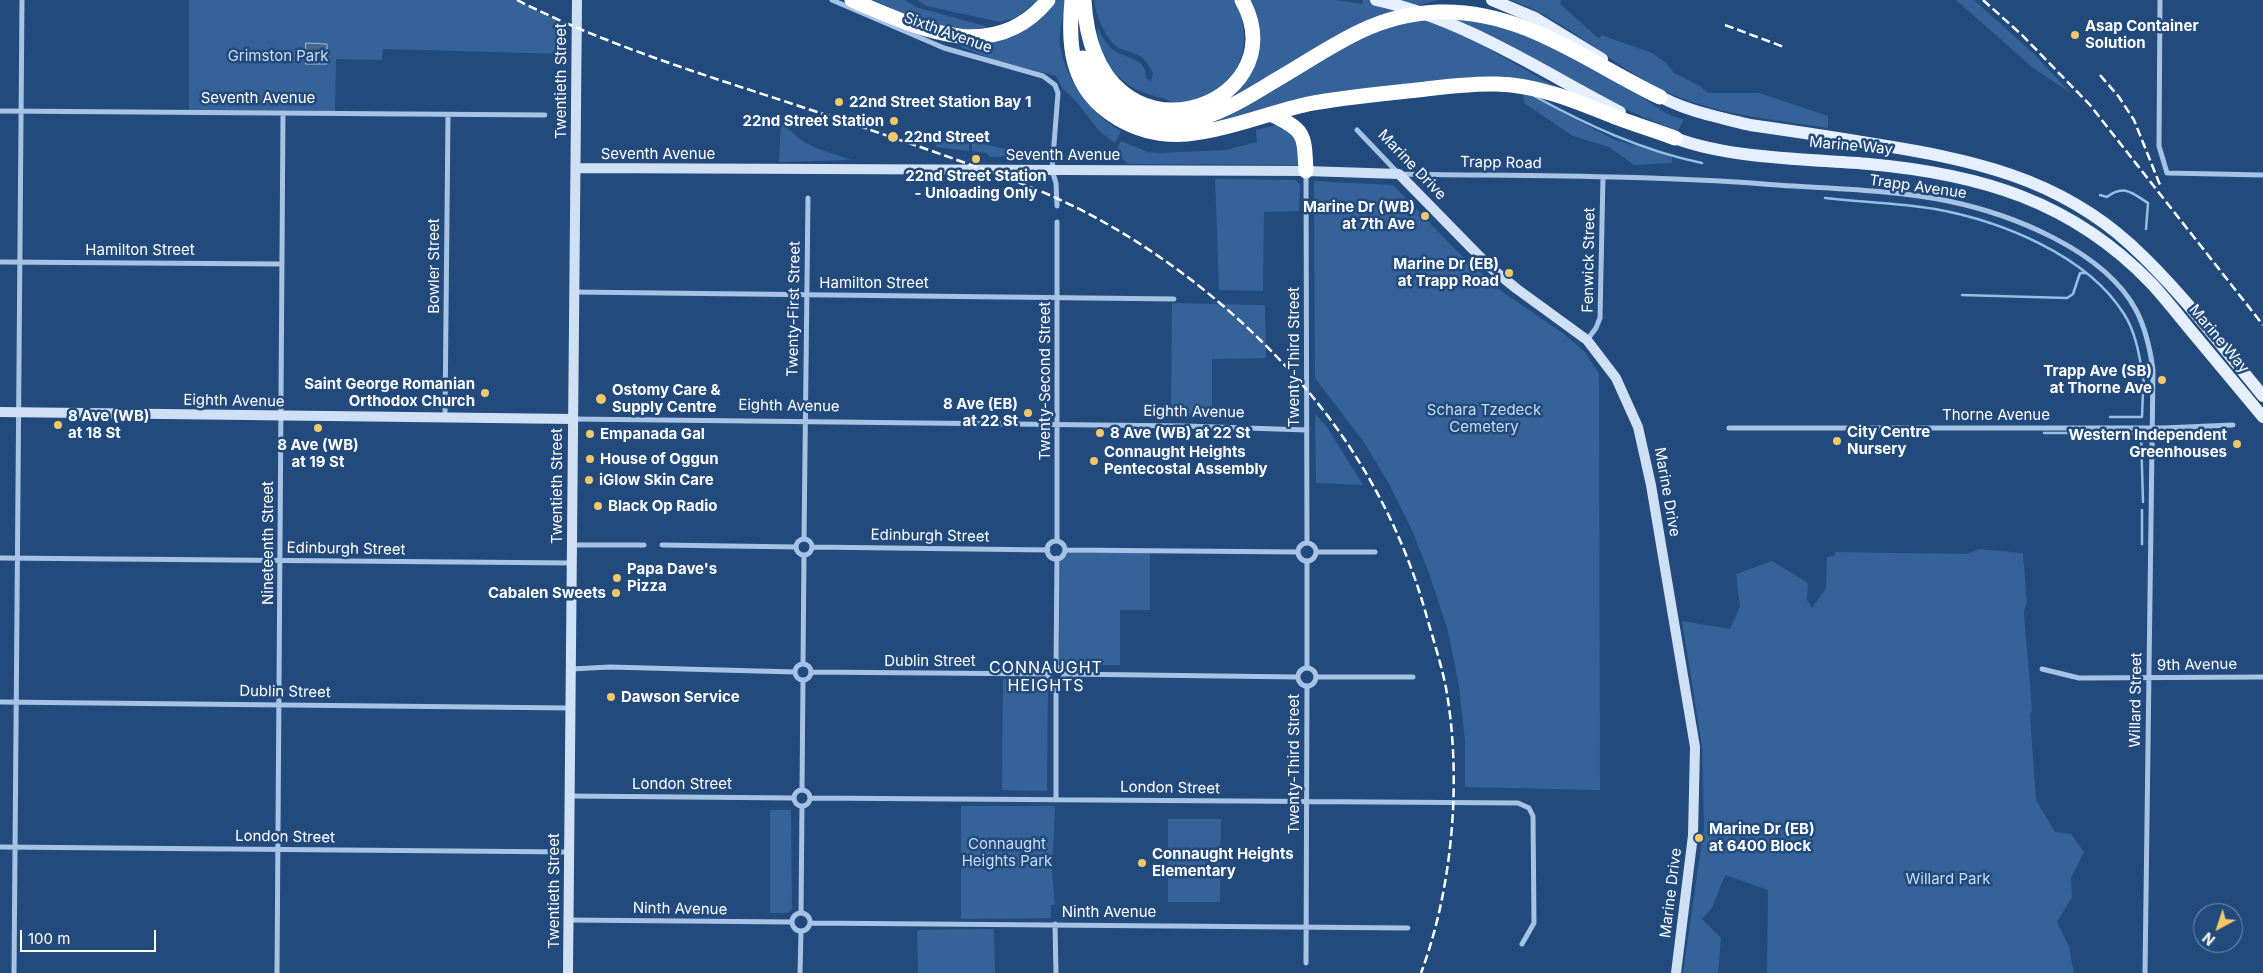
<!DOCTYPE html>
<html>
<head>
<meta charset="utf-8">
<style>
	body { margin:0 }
	#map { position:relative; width:2263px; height:973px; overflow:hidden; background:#224a7c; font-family:Inter,sans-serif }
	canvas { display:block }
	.north { position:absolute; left:2193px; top:903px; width:50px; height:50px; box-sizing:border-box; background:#224a7c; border:1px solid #7a92b0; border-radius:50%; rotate:220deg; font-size:14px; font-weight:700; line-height:20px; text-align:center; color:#fff }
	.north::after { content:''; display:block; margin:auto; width:18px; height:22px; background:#f1c968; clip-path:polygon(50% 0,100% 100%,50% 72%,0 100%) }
	.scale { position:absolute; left:20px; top:930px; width:136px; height:22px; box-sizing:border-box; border:2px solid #fff; border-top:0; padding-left:6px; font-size:15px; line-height:18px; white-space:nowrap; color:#fff; -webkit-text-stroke:4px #224a7c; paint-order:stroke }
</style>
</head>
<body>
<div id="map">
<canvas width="2263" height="973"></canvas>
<div class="north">N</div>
<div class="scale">100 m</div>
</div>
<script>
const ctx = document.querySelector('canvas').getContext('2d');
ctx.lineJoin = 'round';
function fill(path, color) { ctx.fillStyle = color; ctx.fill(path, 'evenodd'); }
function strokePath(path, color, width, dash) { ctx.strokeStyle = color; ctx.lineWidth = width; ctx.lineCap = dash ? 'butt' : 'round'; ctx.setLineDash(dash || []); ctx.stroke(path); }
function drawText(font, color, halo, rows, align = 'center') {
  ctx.font = font + ' Inter,sans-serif'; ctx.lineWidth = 5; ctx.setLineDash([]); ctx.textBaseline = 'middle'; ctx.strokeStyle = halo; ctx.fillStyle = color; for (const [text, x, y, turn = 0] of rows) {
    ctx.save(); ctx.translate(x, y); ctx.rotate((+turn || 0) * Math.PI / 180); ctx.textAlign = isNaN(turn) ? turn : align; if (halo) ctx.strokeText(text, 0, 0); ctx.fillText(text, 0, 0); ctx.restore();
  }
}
fill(new Path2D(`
	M189,0H516L563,23L565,54L383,49L382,60L336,59L335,114L189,113Z
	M873,0H905L916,7L988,27C947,36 910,16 873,0Z
	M917,0H1039L1018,17L1000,22L927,6Z
	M1057,0H1066C1064,15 1058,30 1060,46C1066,81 1090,113 1121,131L1115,143L1099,131L1076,101L1063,89L1056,76L995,60L961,47V44C998,45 1033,27 1057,0Z
	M1094,0H1234C1260,47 1233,103 1176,103C1171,103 1167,99 1162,98C1143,93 1130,89 1116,74C1112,69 1104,62 1102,56C1099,47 1098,35 1097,26C1101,34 1105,43 1112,49C1124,59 1147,57 1146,78L1151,81L1153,73C1149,66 1145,58 1138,55C1131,51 1123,51 1116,46C1105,37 1095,14 1094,0Z
	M1249,0H1336L1362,4L1363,0H1438L1414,7L1232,99L1230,97C1258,71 1267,34 1249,0Z
	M1510,0H1561L1560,4L1597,37L1600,38L1601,35L1652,53L1666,63L1674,73L1700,86L1708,93H1759L1828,116V128C1769,119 1708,114 1654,86C1605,59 1563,18 1510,0Z
	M1956,0H1974L2035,55L2072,94L2033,68Z
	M1452,17L1524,32L1622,84L1667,114L1684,120L1679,129L1675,130L1650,120L1482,45L1552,85L1506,77L1220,121L1219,118L1358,38L1399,23Z
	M1523,92L1615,140L1672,156V163L1634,165L1609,147L1573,136L1524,103Z
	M781,120C801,147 821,149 851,160L779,162Z
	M1276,125H1281L1298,138V165L1128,164L1116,152L1121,141L1148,152L1158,153L1226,150L1257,142L1256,130Z
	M939,137L955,143L969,144V151L936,147Z
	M972,143C987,143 1000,150 1015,149V156L990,157L986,153L972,151Z
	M1215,179L1295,180L1300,184L1299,211L1264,212L1263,291L1219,290Z
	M1314,181L1393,185L1459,253L1504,293L1564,334L1585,352L1599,374L1600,790L1465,787V742L1459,686L1448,631L1429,573L1411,528L1388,482L1363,441L1315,378Z
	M1172,303L1265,305L1266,358L1212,359V417L1171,416Z
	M1315,414L1327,427L1363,485L1316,483Z
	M1979,549L2023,553L2027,603L2024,611C2026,645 2030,677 2032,711L2030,714L2036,800L2055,832L2071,834L2084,852L2071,878L2072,897L2057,922L2069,947L2074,973H1767L1768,890L1725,875L1712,908L1702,919L1721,938L1718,973H1683L1704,827L1702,746L1682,621L1730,629L1740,607L1736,574L1772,561L1808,583L1807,600L1812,608L1826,588L1827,557L1835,556V552L1967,554Z
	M1060,553H1150V610H1120V665H1059Z
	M1003,679L1048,680L1047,791L1002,790Z
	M961,806H1055L1052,871L1055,905H1051V918L961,919Z
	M770,810H791L792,909L788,913H770Z
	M1168,819H1221L1220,902H1168Z
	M994,929L995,973H918L917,930Z`), '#356399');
const water = new Path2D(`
	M306,43L327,44V64H306Z`);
fill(water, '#48668a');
strokePath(water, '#99bee6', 1);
strokePath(new Path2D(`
	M1534,96C1587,125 1643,151 1702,163
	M2100,195L2107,197C2124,184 2132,193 2148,203L2146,229
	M1825,198C1861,202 1899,203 1935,209C2001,221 2087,255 2124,314C2137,334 2140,360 2144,383
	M1962,295L2067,298L2073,294L2080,273H2086
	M2110,417H2142L2143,391
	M2044,433H2074
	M2082,433L2141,434L2143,502
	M2142,544V510`), '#99bee6', 2.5);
strokePath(new Path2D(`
	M832,0L944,48L1043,76L1055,85L1058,93L1052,170L1056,183L1057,206
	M2160,0L2159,146L2167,173L2263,175
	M0,111L545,115
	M1357,130L1399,174C1521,176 1643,175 1764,184C1825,189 1889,189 1948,201C2011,214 2104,250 2136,310C2146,329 2150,348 2153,370L2145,973
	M1306,172L1307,543
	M0,262L280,264
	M574,292L1174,299
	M1587,340L1596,328L1600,318L1603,177
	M445,417L448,115
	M573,419L1185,426L1307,430
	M1729,428H2163L2233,425
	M804,539L808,198
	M796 547a8 8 0 1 1 16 0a8 8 0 1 1-16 0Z
	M1057,541V222
	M1047 550a9 9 0 1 1 18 0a9 9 0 1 1-18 0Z
	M1298 552a9 9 0 1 1 18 0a9 9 0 1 1-18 0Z
	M572,545H644
	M662,545L796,547
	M812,547L1048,550
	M1065,550L1298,552
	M1316,552H1375
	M0,558L572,563
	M803,664L804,555
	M795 672a8 8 0 1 1 16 0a8 8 0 1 1-16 0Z
	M1056,667L1057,558
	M1307,667V561
	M1048 675a8 8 0 1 1 16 0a8 8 0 1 1-16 0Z
	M1298 677a9 9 0 1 1 18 0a9 9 0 1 1-18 0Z
	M571,669L610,667L795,672
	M2042,669L2079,678L2263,677
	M811,672L1048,674
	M1064,674L1298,677
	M1317,677H1413
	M0,702L570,708
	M802,789L803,680
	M794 798a8 8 0 1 1 16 0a8 8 0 1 1-16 0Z
	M570,796L794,798
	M810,798L1518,803L1529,808L1533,816L1534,923L1522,944
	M1056,800V683
	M0,847L569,852
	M801,913L802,806
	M792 922a9 9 0 1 1 18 0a9 9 0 1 1-18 0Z
	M569,920L792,922
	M810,923L1408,928
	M1055,924L1056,973
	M1306,963L1307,686
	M14,973L22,0
	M277,973L283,113
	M800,973L801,931`), '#a6c3e5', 5);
strokePath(new Path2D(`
	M576,168L1306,171L1399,174L1491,268L1517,289L1587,340L1616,378L1638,427L1651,485L1695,747L1693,835L1676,973
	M0,412L573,419
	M568,973L577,0`), '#cfe0f5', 10);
strokePath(new Path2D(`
	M1376,0C1464,19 1541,71 1620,112
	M1492,0L1535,18L1602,59
	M1652,92C1681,110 1717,117 1750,125C1792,131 1833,137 1874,144C1969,159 2057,177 2131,245C2180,290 2221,345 2263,396
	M1668,135C1721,159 1810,159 1869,164C1980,174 2072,201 2151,283C2164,297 2176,312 2188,327C2213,357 2238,387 2263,417`), '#e6effd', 12);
strokePath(new Path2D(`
	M852,0C916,27 993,67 1048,0
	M1072,0C1070,21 1069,43 1075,64C1088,112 1140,138 1187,134C1228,130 1268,113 1308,104C1344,97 1381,94 1417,90C1443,87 1469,83 1496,84C1540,85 1578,102 1618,118C1637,125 1656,131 1675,138
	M1084,0C1094,181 1302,108 1242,0
	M1083,58C1089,78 1103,94 1119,106C1172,145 1229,109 1276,80C1304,64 1331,45 1361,31C1384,20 1411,13 1438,12C1523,9 1587,62 1660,97
	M1271,114C1306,131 1304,134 1306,171`), '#fff', 15);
strokePath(new Path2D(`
	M517,0C608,46 705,75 802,107C845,121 888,136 932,151C984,170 1038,187 1087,213C1163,253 1232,307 1290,371C1354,440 1401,524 1426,614C1433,639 1441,663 1446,688C1462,777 1453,888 1421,973
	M1983,0L2022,35L2090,105L2263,325
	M1725,25L1784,47
	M2100,75L2119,97L2134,120L2160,185`), '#fff', 2.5, [9, 4]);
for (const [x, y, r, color] of [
	[2075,35,5,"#f1c968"],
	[839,102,5,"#f1c968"],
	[894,121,5,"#f1c968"],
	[893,137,6,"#f1c968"],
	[976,159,5,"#f1c968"],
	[1425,216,5,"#f1c968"],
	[1509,273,5,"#f1c968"],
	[2162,380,5,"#f1c968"],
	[485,393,5,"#f1c968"],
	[601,399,6,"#f1c968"],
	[1028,413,5,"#f1c968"],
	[58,425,5,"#f1c968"],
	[318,428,5,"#f1c968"],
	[1100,433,5,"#f1c968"],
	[590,434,5,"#f1c968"],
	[1837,441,5,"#f1c968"],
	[2237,444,5,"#f1c968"],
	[590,459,5,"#f1c968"],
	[1094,461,5,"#f1c968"],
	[589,480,5,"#f1c968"],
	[598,506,5,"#f1c968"],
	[617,578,5,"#f1c968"],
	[616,593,5,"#f1c968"],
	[611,697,5,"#f1c968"],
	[1699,838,5,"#f1c968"],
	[1142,863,5,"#f1c968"]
]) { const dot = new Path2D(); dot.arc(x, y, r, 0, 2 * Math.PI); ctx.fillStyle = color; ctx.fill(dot); strokePath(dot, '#224a7c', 2); }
drawText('bold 15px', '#fff', '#224a7c', [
	["Asap Container",2085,26],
	["Solution",2085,43],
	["22nd Street Station Bay 1",849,102],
	["22nd Street Station",884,121,"right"],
	["22nd Street",904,137],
	["22nd Street Station",976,176,"center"],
	["- Unloading Only",976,193,"center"],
	["Marine Dr (WB)",1415,207,"right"],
	["at 7th Ave",1415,224,"right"],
	["Marine Dr (EB)",1499,264,"right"],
	["at Trapp Road",1499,281,"right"],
	["Trapp Ave (SB)",2152,371,"right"],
	["at Thorne Ave",2152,388,"right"],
	["Saint George Romanian",475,384,"right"],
	["Orthodox Church",475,401,"right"],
	["Ostomy Care &",612,390],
	["Supply Centre",612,407],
	["8 Ave (EB)",1018,404,"right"],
	["at 22 St",1018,421,"right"],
	["8 Ave (WB)",68,416],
	["at 18 St",68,433],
	["City Centre",1847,432],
	["Nursery",1847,449],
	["8 Ave (WB) at 22 St",1110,433],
	["Empanada Gal",600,434],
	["Western Independent",2227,435,"right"],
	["Greenhouses",2227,452,"right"],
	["8 Ave (WB)",318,445,"center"],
	["at 19 St",318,462,"center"],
	["Connaught Heights",1104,452],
	["Pentecostal Assembly",1104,469],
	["House of Oggun",600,459],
	["iGlow Skin Care",599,480],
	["Black Op Radio",608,506],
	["Papa Dave's",627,569],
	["Pizza",627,586],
	["Cabalen Sweets",606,593,"right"],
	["Dawson Service",621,697],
	["Marine Dr (EB)",1709,829],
	["at 6400 Block",1709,846],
	["Connaught Heights",1152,854],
	["Elementary",1152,871]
], 'left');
drawText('15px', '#fff', '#224a7c', [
	["Sixth Avenue",948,33,20],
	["Twentieth Street",561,81,-90],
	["Seventh Avenue",258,98],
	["Marine Way",1851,146,5],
	["Seventh Avenue",658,154],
	["Seventh Avenue",1063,155],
	["Trapp Road",1501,163,1],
	["Marine Drive",1412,165,46],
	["Trapp Avenue",1918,187,8],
	["Hamilton Street",140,250],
	["Fenwick Street",1589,260,-89],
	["Bowler Street",434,266,-90],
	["Hamilton Street",874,283],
	["Twenty-First Street",794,309,-89],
	["Marine Way",2219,339,50],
	["Twenty-Third Street",1294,357,-90],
	["Twenty-Second Street",1045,381,-90],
	["Eighth Avenue",234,401,1],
	["Eighth Avenue",789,406,1],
	["Eighth Avenue",1194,412,1],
	["Thorne Avenue",1996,415],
	["Twentieth Street",557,486,-90],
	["Marine Drive",1667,492,80],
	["Edinburgh Street",930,536,1],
	["Nineteenth Street",268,543,-90],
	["Edinburgh Street",346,549,1],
	["Dublin Street",930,661],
	["9th Avenue",2197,665,-1],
	["Dublin Street",285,692,1],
	["Willard Street",2136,700,-89],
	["Twenty-Third Street",1294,764,-90],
	["London Street",682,784],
	["London Street",1170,788,1],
	["London Street",285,837,1],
	["Twentieth Street",554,891,-90],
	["Marine Drive",1671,893,-83],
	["Ninth Avenue",680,909,1],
	["Ninth Avenue",1109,912]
]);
drawText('15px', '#c9ddf4', '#224a7c', [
	["Grimston Park",278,56],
	["Schara Tzedeck",1484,410],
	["Cemetery",1484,427],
	["Connaught",1007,844],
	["Heights Park",1007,861],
	["Willard Park",1948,879]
]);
ctx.letterSpacing = '1px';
drawText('16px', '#fff', '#224a7c', [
	["CONNAUGHT",1046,668],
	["HEIGHTS",1046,686]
]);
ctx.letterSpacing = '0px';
</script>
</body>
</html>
